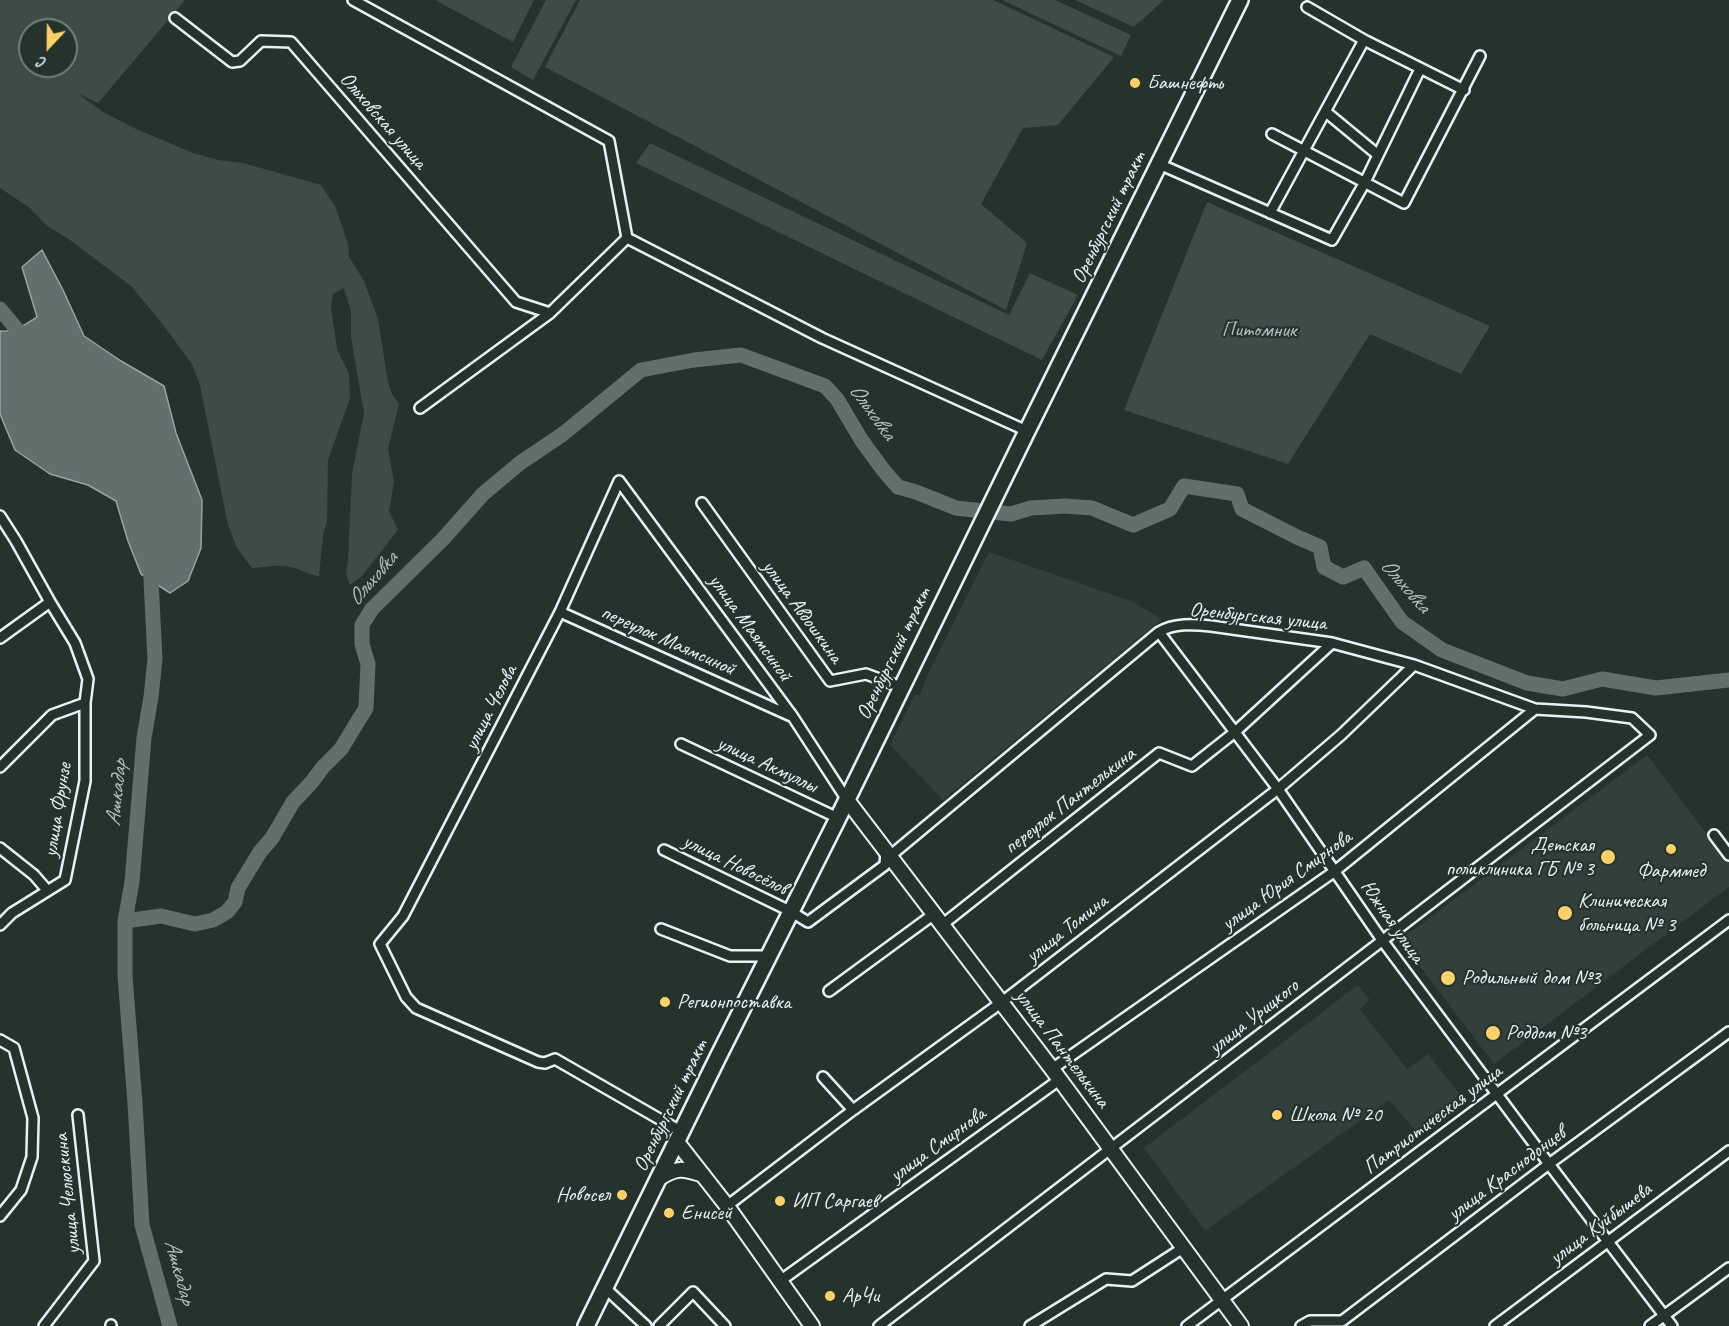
<!DOCTYPE html>
<html>
<head>
<meta charset="utf-8">
<style>
	body { margin:0 }
	#map { position:relative; width:1729px; height:1326px; overflow:hidden; background:#26332d; font-family:Caveat,sans-serif }
	canvas { display:block }
	.north { position:absolute; left:18px; top:18px; width:60px; height:60px; box-sizing:border-box; background:#26332d; border:2px solid #747f7e; border-radius:50%; rotate:202deg; font-size:16px; font-weight:700; line-height:24px; text-align:center; color:#e8f1f8 }
	.north::after { content:''; display:block; margin:auto; width:21px; height:27px; background:#ffd166; clip-path:polygon(50% 0,100% 100%,50% 72%,0 100%) }
</style>
</head>
<body>
<div id="map">
<canvas width="1729" height="1326"></canvas>
<div class="north">С</div>
</div>
<script>
const ctx = document.querySelector('canvas').getContext('2d');
ctx.lineJoin = 'round';
function fill(path, color) { ctx.fillStyle = color; ctx.fill(path, 'evenodd'); }
function strokePath(path, color, width, dash) { ctx.strokeStyle = color; ctx.lineWidth = width; ctx.lineCap = dash ? 'butt' : 'round'; ctx.setLineDash(dash || []); ctx.stroke(path); }
function drawText(font, color, halo, rows, align = 'center') {
  ctx.font = font + ' Caveat,sans-serif'; ctx.lineWidth = 4.5; ctx.setLineDash([]); ctx.textBaseline = 'middle'; ctx.strokeStyle = halo; ctx.fillStyle = color; for (const [text, x, y, turn = 0] of rows) {
    ctx.save(); ctx.translate(x, y); ctx.rotate((+turn || 0) * Math.PI / 180); ctx.textAlign = isNaN(turn) ? turn : align; if (halo) ctx.strokeText(text, 0, 0); ctx.fillText(text, 0, 0); ctx.restore();
  }
}
fill(new Path2D(`
	M989,552L1131,601L1162,619L943,800L890,745L915,694L920,695L927,676Z
	M1647,755L1729,863V887L1494,1064L1400,940Z
	M1358,985L1370,1000L1360,1009L1407,1069L1428,1054L1461,1096L1416,1131L1389,1100L1205,1231L1144,1148Z`), '#333f3a');
fill(new Path2D(`
	M0,0H185L98,103L77,93L103,112L136,129L193,153L218,160L243,163L321,185L335,206L348,244L349,257L364,281L378,319L388,382L392,394L399,404L388,449L394,482L389,511L398,530L361,577L350,585L346,573L348,561L352,474L364,413L351,337V312L344,288L333,294L331,307L337,349L349,374L350,398L328,460L327,521L323,535L319,576C306,574 302,570 291,567C279,564 265,567 252,568L237,548L228,525L200,385L192,364L161,322L131,286L70,240L47,226L30,208L0,188ZM30,30H66V66H30Z
	M435,0H534L513,42Z
	M546,0H576L533,80L511,67Z
	M580,0H993L1114,57L1058,125L1023,128L981,204L1027,243L1006,310L545,67Z
	M1002,0H1055L1131,35L1121,56Z
	M1075,0H1164L1134,27Z
	M650,143L1009,315L1030,273L1078,295L1042,360L636,163Z
	M1207,202L1490,326L1461,374L1370,334L1288,464L1124,410Z`), '#3e4b47');
const water = new Path2D(`
	M42,250L63,290L84,336L121,361L164,386L176,433L202,500L201,548L188,581L170,593L141,574L128,541L116,501L88,485L50,474L15,450L0,414V331C14,333 26,324 37,317L22,267Z`);
fill(water, '#636f6d');
strokePath(water, '#98a3a5', 1.5);
strokePath(new Path2D(`
	M0,309L29,344
	M150,560L155,659L151,697L144,738L132,882L125,921V976L135,1103L142,1225L170,1326
	M125,921L161,916L195,924L213,920L227,912L235,902L238,888L260,852L272,838L293,802L311,783L323,767L341,749L366,708L368,664L362,644V625L372,609L443,539L483,494L520,463L563,434L641,370L694,360L741,355L825,386L837,399L862,441L884,471L898,487L916,492L956,508L1011,514L1031,508L1065,506L1092,508L1133,525L1170,509L1184,486L1237,494L1242,509L1297,537L1320,547L1324,567L1343,577L1364,568L1402,622L1442,650L1527,683L1563,689L1602,679L1656,688L1729,680`), '#636f6d', 15);
const street = new Path2D(`
	M353,0L609,141L627,238
	M1307,7L1364,40L1464,90
	M175,18L232,62L240,61L261,41L291,42L516,302L550,313
	M1326,112L1378,155
	M1272,134L1404,203L1480,56
	M1159,164L1332,240L1365,182L1420,69
	M1270,213L1364,40
	M627,238L822,338L1027,431
	M420,408L550,313L627,238
	M702,503L830,681L866,674L901,687
	M0,516L16,541L50,602L75,643L88,679L85,703V781L65,880L12,913L0,925
	M560,612L791,716
	M1159,632L1278,789L1382,940L1549,1164L1672,1326
	M0,638L50,602
	M681,744L838,818
	M0,767L52,715L85,703
	M1714,835L1729,855
	M0,848L34,875L47,890
	M664,850L790,911L808,922L885,865L886,851
	M942,925L1159,753L1192,766L1235,732L1332,643
	M661,929L730,956H768
	M829,991L934,914
	M0,1040L14,1048L33,1118L32,1157L21,1190L0,1216
	M1052,1069L1335,871L1535,709
	M823,1077L853,1110
	M682,1132L555,1059L545,1063L538,1062L416,1008L406,997L380,944L403,916L560,612L619,481L793,717L847,800
	M727,1206L853,1110L1002,1002L1278,789L1341,735L1414,665
	M780,1281L1059,1080
	M604,1287L646,1326
	M44,1326L94,1261L78,1115
	M111,1326V1325
	M659,1326L693,1292L725,1326
	M879,1326C1137,1130 1393,932 1650,735L1632,718L1586,712L1535,709L1414,665L1332,643L1211,626C1193,624 1174,623 1159,632L890,856
	M1030,1326L1106,1279L1132,1281L1183,1248
	M1187,1326L1729,920
	M1301,1326L1310,1321H1342L1549,1164L1729,1032
	M1495,1326L1729,1151
	M1650,1326L1729,1268`);
const secondary = new Path2D(`
	M847,800L1052,1069L1241,1326
	M677,1142L727,1206L812,1326
	M658,1179C676,1167 683,1168 703,1175`);
const primary = new Path2D(`
	M586,1326L717,1059L838,818L1027,431L1240,0`);
strokePath(street, '#e8f1f8', 14);
strokePath(secondary, '#e8f1f8', 18);
strokePath(primary, '#e8f1f8', 20);
strokePath(street, '#26332d', 9);
strokePath(secondary, '#26332d', 14);
strokePath(primary, '#26332d', 15);
for (const [x, y, r, color] of [
	[1135,83,6,"#ffd166"],
	[1671,849,6,"#ffd166"],
	[1608,857,8,"#ffd166"],
	[1565,913,8,"#ffd166"],
	[1448,978,8,"#ffd166"],
	[665,1002,6,"#ffd166"],
	[1493,1033,8,"#ffd166"],
	[1277,1115,6,"#ffd166"],
	[622,1195,6,"#ffd166"],
	[780,1201,6,"#ffd166"],
	[669,1213,6,"#ffd166"],
	[830,1296,6,"#ffd166"]
]) { const dot = new Path2D(); dot.arc(x, y, r, 0, 2 * Math.PI); ctx.fillStyle = color; ctx.fill(dot); strokePath(dot, '#26332d', 2); }
drawText('21px', '#e8f1f8', '#26332d', [
	["Башнефть",1147,83],
	["Детская",1594,845,"right"],
	["поликлиника ГБ № 3",1594,869,"right"],
	["Фарммед",1671,871,"center"],
	["Клиническая",1578,901],
	["больница № 3",1578,925],
	["Родильный дом №3",1462,978],
	["Регионпоставка",677,1002],
	["Роддом №3",1506,1033],
	["Школа № 20",1289,1115],
	["Новосел",610,1195,"right"],
	["ИП Саргаев",792,1201],
	["Енисей",681,1213],
	["АрЧи",842,1296]
], 'left');
drawText('21px', '#e8f1f8', '#26332d', [
	["Ольховская улица",383,121,49],
	["Оренбургский тракт",1109,218,-64],
	["улица Авдошкина",802,612,54],
	["Оренбургская улица",1258,617,6],
	["улица Маямсиной",750,628,54],
	["переулок Маямсиной",668,641,24],
	["Оренбургский тракт",894,654,-64],
	["улица Челова",491,708,-63],
	["улица Акмуллы",767,765,25],
	["переулок Пантелькина",1070,801,-38],
	["улица Фрунзе",58,810,-81],
	["улица Новосёлов",735,865,26],
	["улица Юрия Смирнова",1287,881,-36],
	["Южная улица",1392,922,55],
	["улица Томина",1067,929,-38],
	["улица Урицкого",1254,1017,-38],
	["улица Пантелькина",1062,1049,53],
	["Оренбургский тракт",671,1106,-64],
	["Патриотическая улица",1433,1120,-37],
	["улица Смирнова",938,1145,-36],
	["улица Краснодонцев",1507,1174,-37],
	["улица Челюскина",68,1194,-96],
	["улица Куйбышева",1601,1224,-37]
]);
drawText('21px', '#b5bfc3', '#26332d', [
	["Питомник",1259,330]
]);
drawText('italic 22px', '#b3bdc0', '#26332d', [
	["Ольховка",872,412,54],
	["Ольховка",373,579,-49],
	["Ольховка",1405,586,49],
	["Ашкадар",117,793,-84],
	["Ашкадар",179,1272,75]
]);
</script>
</body>
</html>
